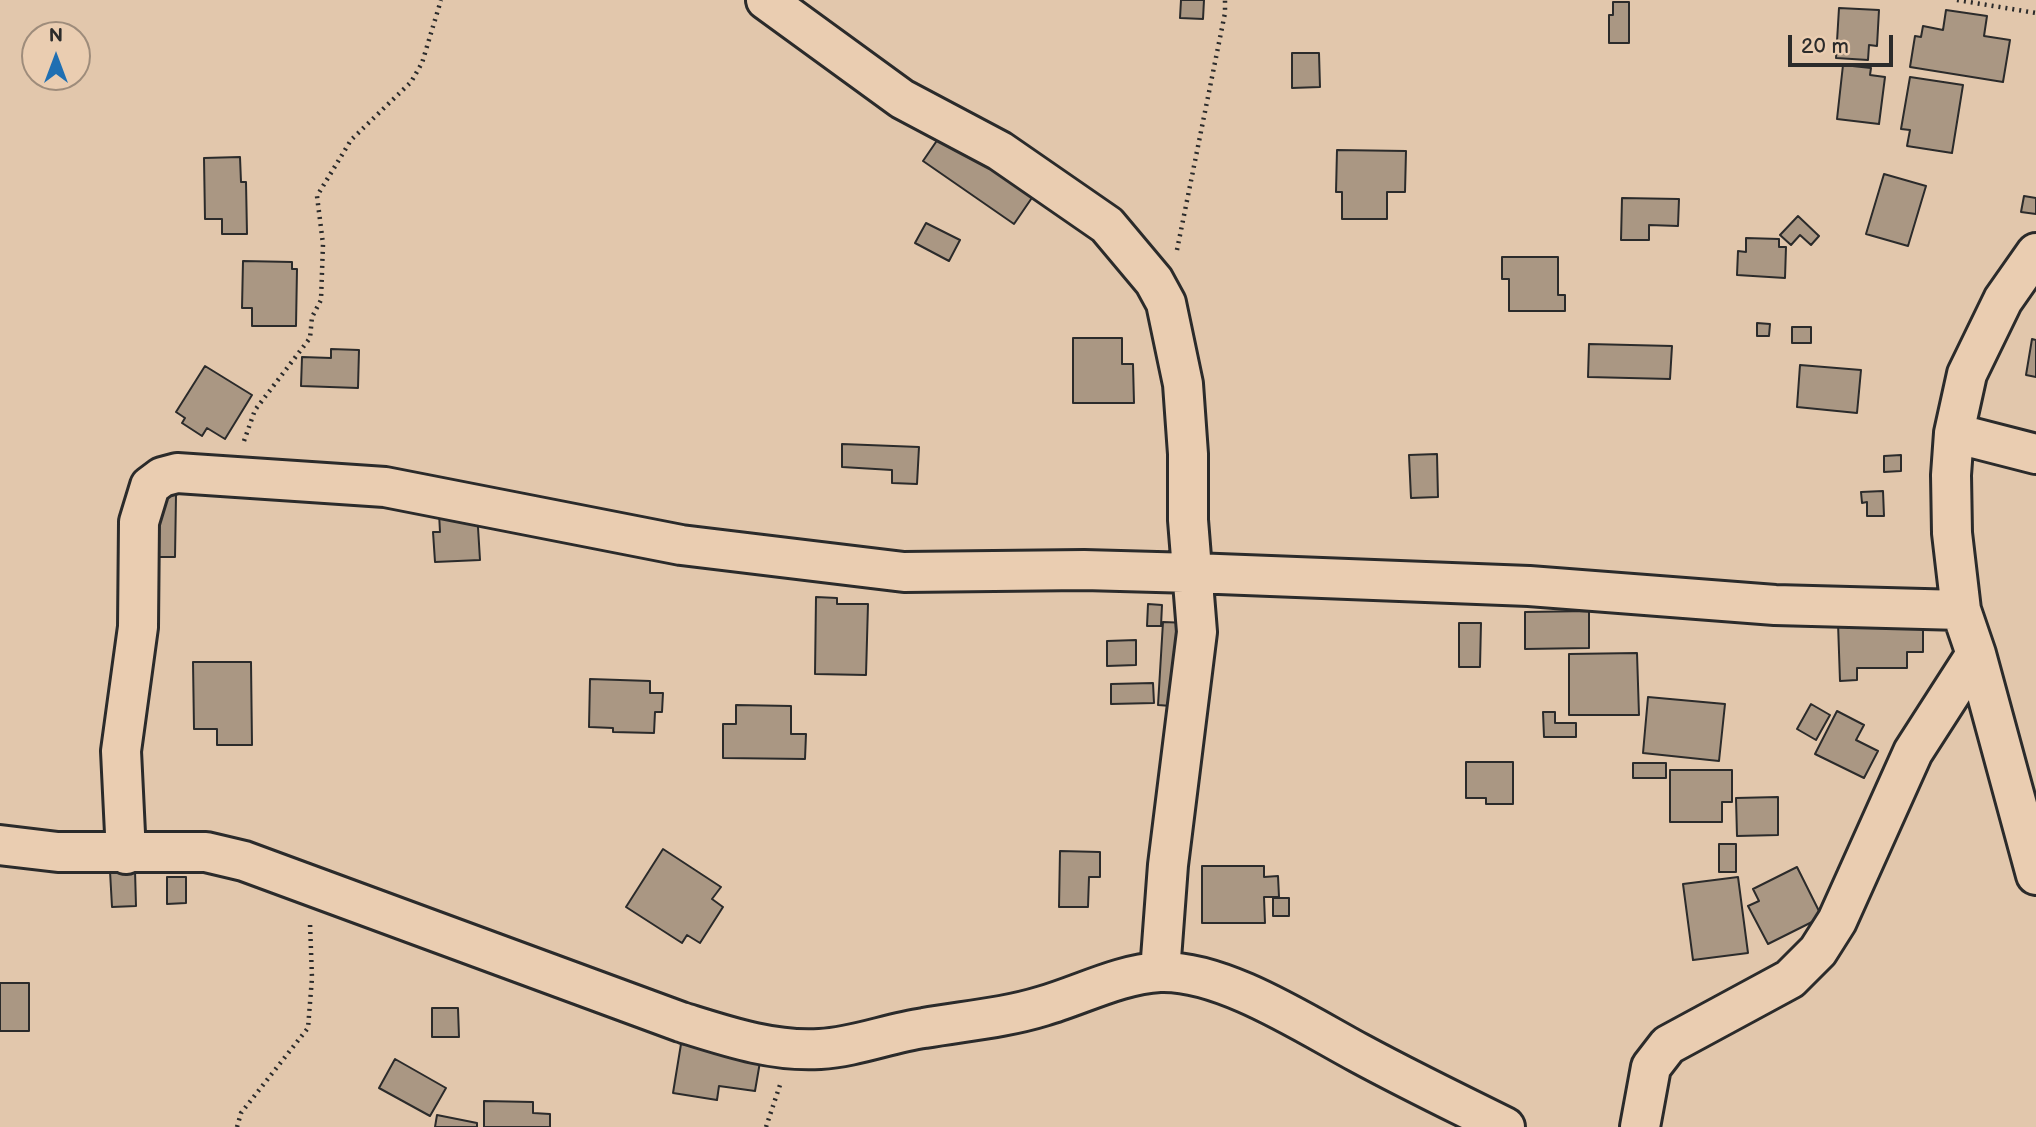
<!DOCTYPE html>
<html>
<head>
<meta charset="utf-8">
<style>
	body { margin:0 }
	#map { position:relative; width:2036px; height:1127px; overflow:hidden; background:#e2c7ac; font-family:"Balsamiq Sans",sans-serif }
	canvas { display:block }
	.north { position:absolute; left:21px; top:21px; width:70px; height:70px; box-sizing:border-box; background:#eacdb1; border:2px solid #9e8c7b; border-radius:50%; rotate:0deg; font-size:19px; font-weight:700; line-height:28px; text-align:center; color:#2b2b2b }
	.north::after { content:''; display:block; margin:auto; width:24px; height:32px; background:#1f6fb2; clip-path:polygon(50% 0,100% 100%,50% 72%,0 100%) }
	.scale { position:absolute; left:1788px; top:35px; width:105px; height:32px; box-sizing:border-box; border:4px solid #2b2b2b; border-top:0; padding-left:9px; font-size:21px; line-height:24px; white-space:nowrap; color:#2b2b2b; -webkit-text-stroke:5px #eacdb1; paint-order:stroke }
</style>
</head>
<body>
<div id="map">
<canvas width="2036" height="1127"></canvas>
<div class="north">N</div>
<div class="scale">20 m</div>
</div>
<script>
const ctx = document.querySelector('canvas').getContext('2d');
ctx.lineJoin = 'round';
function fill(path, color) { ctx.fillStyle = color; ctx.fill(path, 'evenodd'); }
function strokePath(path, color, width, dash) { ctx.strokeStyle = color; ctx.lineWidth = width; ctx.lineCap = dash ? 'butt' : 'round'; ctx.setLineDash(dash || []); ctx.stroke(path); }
const building = new Path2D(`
	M1181,0H1204L1203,19L1180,18Z
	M1613,2H1629V43H1609V15H1613Z
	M1839,8L1879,10L1877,46L1869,45L1868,60L1836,58Z
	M1946,10L1987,16L1984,36L2010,40L2003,82L1910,67L1915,36L1921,37L1923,26L1943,30Z
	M1292,53H1319L1320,87L1292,88Z
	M1843,65L1871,68L1870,75L1885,77L1879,124L1837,119Z
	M1910,77L1963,85L1952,153L1907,146L1910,130L1901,129Z
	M965,138L1038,189L1014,224L923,161L938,139L956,151Z
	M1337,150L1406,151L1405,192H1387V219H1342V192H1336Z
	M240,157L241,182H246L247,234H222V219H205L204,158Z
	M1884,174L1926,186L1908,246L1866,234Z
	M2024,196L2036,198V214L2021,212Z
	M1622,198L1679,199L1678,226L1649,225V240H1621Z
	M1798,216L1819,236L1811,245L1800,235L1791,245L1780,235Z
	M926,223L960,240L949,261L915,243Z
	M1746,238L1779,239V247H1786L1785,278L1737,275L1738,251L1746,252Z
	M1502,257H1558V295H1565V311H1509V279H1502Z
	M243,261L292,262V269H297L296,326H252V308H242Z
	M1757,323L1770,324L1769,336H1757Z
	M1792,327H1811V343H1792Z
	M1073,338H1122V364H1133L1134,403H1073Z
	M2032,339L2036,340V377L2026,375Z
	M1589,344L1672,346L1670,379L1588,377Z
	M331,349L359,350L358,388L301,386L302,357L331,358Z
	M1800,365L1861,370L1857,413L1797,407Z
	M205,366L252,395L225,439L207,428L202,436L182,423L185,418L176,412Z
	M842,444L919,447L917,484L892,483V470L842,467Z
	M1437,454L1438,497L1411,498L1409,455Z
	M1901,455V471L1884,472V456Z
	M1883,491L1884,516H1867V502L1862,503L1861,492Z
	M151,495H176L175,557H150Z
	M477,511L480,560L435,562L433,532H440L439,513Z
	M816,597L837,598V604H868L866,675L815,674Z
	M1148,604L1162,605L1161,626H1147Z
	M1589,611V648L1525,649V612Z
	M1163,622L1189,623L1184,707L1158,705Z
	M1923,622V652H1907V668H1857V680L1840,681L1838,623Z
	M1459,623H1481L1480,667H1459Z
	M1136,640V665L1107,666V641Z
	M1637,653L1639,715H1569V654Z
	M193,662H251L252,745H217V729H194Z
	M590,679L650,681V693H663L662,712H655L654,733L613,732V728L589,727Z
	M1153,683L1154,703L1111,704V684Z
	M1648,697L1725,704L1719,761L1643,753Z
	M1811,704L1830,715L1816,740L1797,729Z
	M736,705L791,706V734H806L805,759L723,758V724H736Z
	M1837,711L1864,725L1856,740L1878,751L1864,778L1815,754Z
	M1543,712H1555V723H1576V737H1544Z
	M1466,762H1513V804H1486V798H1466Z
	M1633,763H1666V778H1633Z
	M1670,770H1732V802H1722V822H1670Z
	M1778,797V835L1737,836L1736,798Z
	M1719,844H1736V872H1719Z
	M663,849L721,887L712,899L723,907L700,943L687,935L682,943L626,907Z
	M1060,851L1100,852V877H1089L1088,907H1059Z
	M1202,866H1264V877L1278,876L1279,897H1264L1265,923H1202Z
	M1797,867L1822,917L1768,944L1748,906L1759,901L1753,889Z
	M135,870L136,906L112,907L110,871Z
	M167,877H186V903L167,904Z
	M1738,877L1748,953L1693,960L1683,884Z
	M1273,898H1289V916H1273Z
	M0,983H29V1031H0Z
	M432,1008H458L459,1037H432Z
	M681,1044L761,1056L755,1091L719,1086L717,1100L673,1093Z
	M395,1059L446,1088L430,1116L379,1088Z
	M484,1101L533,1102V1113L550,1114V1127H484Z
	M437,1115L477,1123V1127H435Z`);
fill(building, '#aa9783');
strokePath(building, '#2b2b2b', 2);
const minor = new Path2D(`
	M766,0L902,99L1000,151L1107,225L1154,281L1166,303L1183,384L1188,454V520L1197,632L1168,865L1160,972
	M2036,253L2003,300L1967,374L1954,433L1951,475L1952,533L1961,610L1976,654L2036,875
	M1954,433L2036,454
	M0,845L58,852H206L244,861L681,1022C726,1036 772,1052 820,1049C856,1047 889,1033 924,1028C964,1021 1004,1018 1043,1006C1081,995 1120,974 1160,972C1223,970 1305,1024 1359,1053C1407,1079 1456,1103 1505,1127
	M126,854L121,751L138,627L139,522L150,486L162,477L177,473L385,487L681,545L904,572L1084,570L1193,573L1529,586L1775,605L1961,610
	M1640,1127L1651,1067L1668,1045L1790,979L1818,951L1837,921L1913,752L1976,654`);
strokePath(minor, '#2b2b2b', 44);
strokePath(new Path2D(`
	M1957,0L2036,13
	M1177,250L1225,13V0
	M244,441L255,410L310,338L312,317L321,300L323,244L317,196L351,140L411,82L422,63L441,0
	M237,1127L241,1113L308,1028L312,978L310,923
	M766,1127L780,1085`), '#2b2b2b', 4.5, [2, 5]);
strokePath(minor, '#eacdb1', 38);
</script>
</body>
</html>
